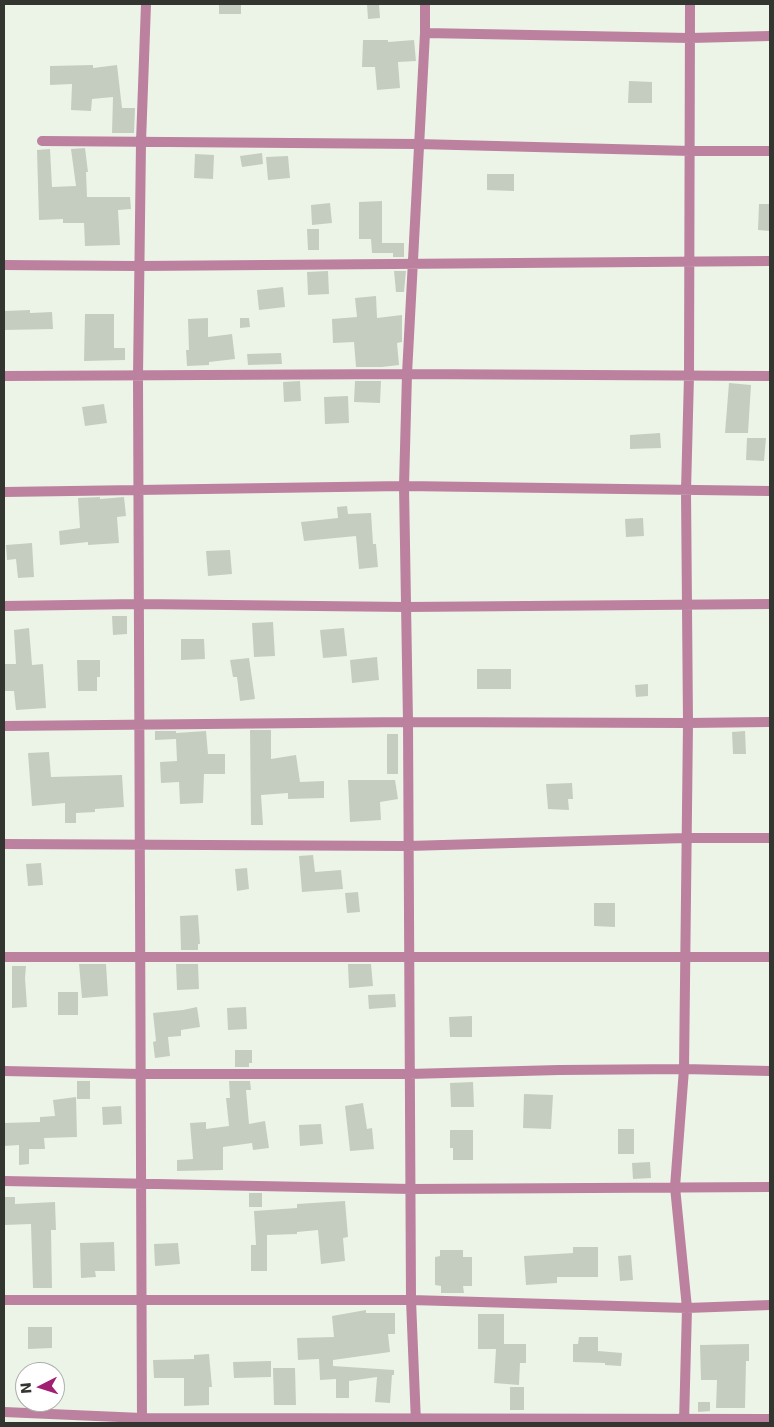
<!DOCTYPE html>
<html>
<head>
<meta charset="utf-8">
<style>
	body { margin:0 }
	#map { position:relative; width:774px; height:1427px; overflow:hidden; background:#ecf4e8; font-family:"DejaVu Sans",sans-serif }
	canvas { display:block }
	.frame { position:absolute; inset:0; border:5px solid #323530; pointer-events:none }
	.north { position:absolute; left:15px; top:1362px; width:50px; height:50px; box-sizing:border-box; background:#fff; border:1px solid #adaeac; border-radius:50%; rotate:265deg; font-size:14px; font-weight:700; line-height:20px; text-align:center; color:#323530 }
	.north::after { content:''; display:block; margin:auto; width:18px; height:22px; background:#a12072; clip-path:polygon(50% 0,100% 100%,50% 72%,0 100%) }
</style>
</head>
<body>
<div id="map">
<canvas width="774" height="1427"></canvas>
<div class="frame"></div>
<div class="north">N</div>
</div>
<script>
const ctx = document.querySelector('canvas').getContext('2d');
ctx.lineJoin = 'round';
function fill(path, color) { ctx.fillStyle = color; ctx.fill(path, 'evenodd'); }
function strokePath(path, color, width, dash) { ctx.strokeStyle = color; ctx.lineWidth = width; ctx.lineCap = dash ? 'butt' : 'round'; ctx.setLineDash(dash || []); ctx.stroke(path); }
fill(new Path2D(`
	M219,4H241V14H219Z
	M367,4H379L380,18L368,19Z
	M363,40H388V42L414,40L416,61L398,62L400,88L377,90L375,67H362Z
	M93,65V68L117,65L122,108H135L134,133H112L113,97L92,99L91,111L71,110L72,84L50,85V66Z
	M629,81L652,82V103H628Z
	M85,148L88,172H86L87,197H130L131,209L118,210L120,245L85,246L84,223H63V219L39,220L37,150L50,149L52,187L76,186L71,149Z
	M262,153L263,164L242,167L240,156Z
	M195,154L214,155L213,179L194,178Z
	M288,156L290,178L268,180L266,157Z
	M487,174H514V191L487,190Z
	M382,201V243H404V257H393V253H372L371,239H359V202Z
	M330,203L332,223L312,225L311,205Z
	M759,204H770V231L758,230Z
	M307,229H319V250H308Z
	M328,271L329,294L308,295L307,272Z
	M394,271H406L404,292H396Z
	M283,287L285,307L259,310L257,290Z
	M376,296L377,318L402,315V342L397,343L399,365L382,367H356L354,342L333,343L332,319L357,317L355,298Z
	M30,310V313L52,312L53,329L4,330V311Z
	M85,314H114V348H125V360L84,361Z
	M208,318V337L232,334L235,359L209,362V365L187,366L186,350H189L188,319Z
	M240,318H249L250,327L240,328Z
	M281,353L282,364L248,365L247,354Z
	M300,381L301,401L284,402L283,382Z
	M355,381H381L380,403L354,402Z
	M729,383L751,385L748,433H725Z
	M348,396L349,423L325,424L324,397Z
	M104,404L107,423L85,426L82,407Z
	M660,433L661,448L630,449V435Z
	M747,438H766L764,461L746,460Z
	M100,497V499L124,497L126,516L117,517L119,543L88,545V542L60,545L59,531L80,528L78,498Z
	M347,506L348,514L371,513L373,544H376L378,567L359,569L356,536L304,541L301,522L338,518L337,507Z
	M643,518L644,536L626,537L625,519Z
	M32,543L34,577L18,578L16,559L7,560L6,545Z
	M230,550L232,574L208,576L206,551Z
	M112,616H127V634L113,635Z
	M273,622L275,656L254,657L252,623Z
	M29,628L32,665L43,664L46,708L16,710L14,691H4V664H16L14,630Z
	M344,628L347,656L323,658L320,630Z
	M181,639H204L205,659L181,660Z
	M377,657L379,680L352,683L350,660Z
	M249,658L255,699L240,701L237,677H233L230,660Z
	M77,660H100V677H97V691H78Z
	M477,669H511V689H477Z
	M648,684V696L636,697L635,685Z
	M250,730H271V759L296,755L300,782L324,781V798L288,799V793L261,795L263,825H251Z
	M155,731H176V733L206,731L208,754H225V774H204L203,803L180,804L179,782L161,783L160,762L177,761L176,739L155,740Z
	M745,731L746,754H733L732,732Z
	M387,734H398V774H387Z
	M49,752L51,777L122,775L124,807L95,809V812L76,813V823H65V803L32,806L28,753Z
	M348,780H395L398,799L380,802L381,820L350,822Z
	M572,783L573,799H568L569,810L548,809L546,784Z
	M313,855L315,872L341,870L343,889L302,892L299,856Z
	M41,863L43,885L28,886L26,864Z
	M247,868L249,889L237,891L235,869Z
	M358,892L360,912L347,913L345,893Z
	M594,903H615V927L594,926Z
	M198,915L200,944H198V950H181L180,916Z
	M79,964H106L108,996L82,998Z
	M176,964H198L199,989L177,990Z
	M348,964H371L373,986L349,988Z
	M12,966H26L25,978L27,1007L12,1008Z
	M58,992H78V1015H58Z
	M395,994L396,1007L369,1009L368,995Z
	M197,1007L200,1027L181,1030V1036L168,1037L170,1056L155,1058L153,1042L156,1041L153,1013L183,1010Z
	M246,1007L247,1029L228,1030L227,1008Z
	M472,1016V1037H450L449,1017Z
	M235,1050H252V1063H249V1067H235Z
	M77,1081H90V1099H77Z
	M229,1081H250L251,1090H246L249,1124L265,1121L269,1148L253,1150L252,1143L223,1147V1170L177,1171V1160L193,1159L190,1123L206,1122V1129L229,1126L226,1098H230Z
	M473,1082L474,1107H451L450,1083Z
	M524,1094L553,1095L551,1129L523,1128Z
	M76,1097L77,1137L44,1138L45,1149H29V1164L19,1165V1145L4,1146V1123L40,1122V1117L55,1116L53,1100Z
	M363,1103L367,1129L372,1128L374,1149L350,1151L345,1106Z
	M121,1106L122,1124L103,1125L102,1107Z
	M321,1124L323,1144L300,1146L299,1125Z
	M618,1129H634V1154H618Z
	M450,1130H473V1160H453V1148H450Z
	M650,1162L651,1178L633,1179L632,1163Z
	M249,1193H262V1207H249Z
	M4,1197H15V1204L55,1202L56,1230H51L52,1288H33L31,1224L4,1225Z
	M345,1201L348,1237L343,1238L345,1261L321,1264L318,1230L297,1232V1234L267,1235V1271H251V1245H256L254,1211L297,1208V1204Z
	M114,1242L115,1271H95L96,1277L81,1278L80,1243Z
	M178,1243L180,1264L155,1266L154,1244Z
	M573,1247H598V1277H557V1283L526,1285L524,1256L573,1253Z
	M440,1250H463V1257H472V1286H463L464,1293H441V1286L435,1285V1257L440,1256Z
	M631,1255L633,1280L620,1281L618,1256Z
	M366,1310V1313H395V1334H388L390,1352L333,1360V1366L394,1370V1375H392L390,1403L375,1402L377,1377L349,1381V1398H336V1379L320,1380L319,1359L298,1360L297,1338L334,1337L332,1316Z
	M478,1314H504V1344H526V1363H520L519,1385L494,1383L496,1349H478Z
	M28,1327H52V1348L28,1349Z
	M579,1337H598V1351L622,1353L621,1366L605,1365V1363L573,1362V1344H578Z
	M749,1344V1361H746L745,1408H716L717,1380H701L700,1345Z
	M209,1354L212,1387H209V1405L184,1406V1378H154L153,1360L194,1359V1355Z
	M271,1361V1377L234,1378L233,1362Z
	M273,1368H295L296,1405H274Z
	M510,1387H524V1410H510Z
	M698,1402H710V1411L698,1412Z`), '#c5cdc1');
strokePath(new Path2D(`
	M425,33L690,38L770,36
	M42,141L418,144L690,151H770
	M4,265L139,266L770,261
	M4,376L407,374L770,376
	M4,492L404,486L770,491
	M4,606L139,604L406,607L770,604
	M4,726L408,722L688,723L770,722
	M4,844L408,846L686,838H770
	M4,957H770
	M4,1071L140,1074H409L559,1070L684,1069L770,1071
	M4,1181L411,1189L770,1187
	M4,1300H411L687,1308L770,1305
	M4,1412L142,1418L770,1419
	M142,1423L138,376L141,142L146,4
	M416,1423L411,1300L408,722L404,486L407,374L425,33V4
	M684,1423L687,1308L675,1187L684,1069L688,723L686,491L689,376L690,4`), '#bb819f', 10);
</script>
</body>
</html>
